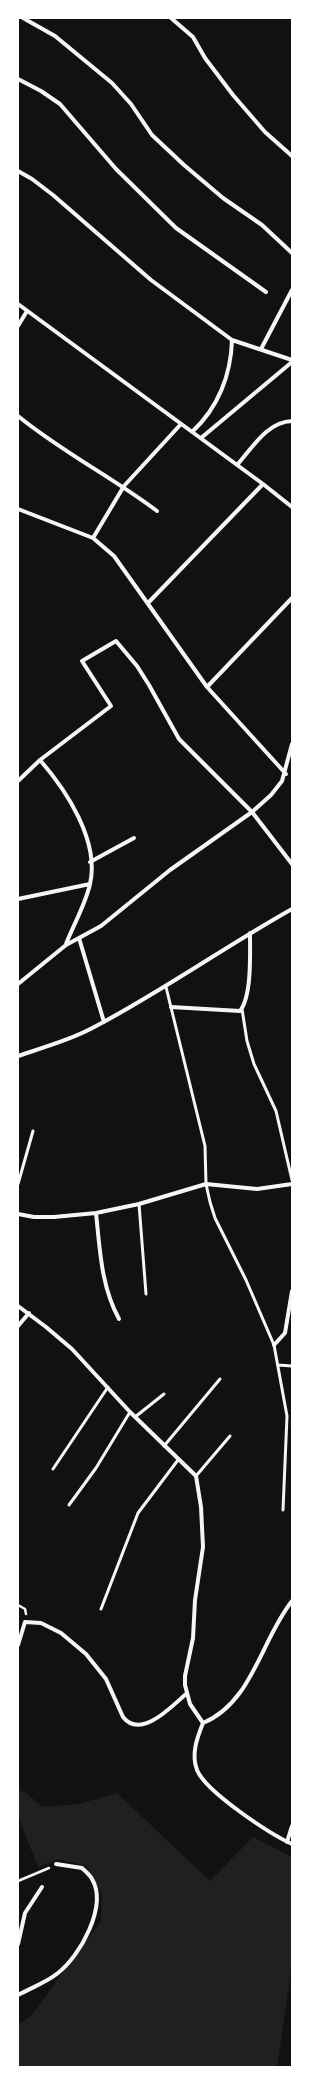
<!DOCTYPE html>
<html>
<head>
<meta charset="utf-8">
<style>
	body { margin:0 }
	#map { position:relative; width:310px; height:2085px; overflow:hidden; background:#111; font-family:"Libre Baskerville",serif }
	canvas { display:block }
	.frame { position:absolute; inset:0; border:19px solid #fff; pointer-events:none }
</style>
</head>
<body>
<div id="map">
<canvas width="310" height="2085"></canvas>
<div class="frame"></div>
</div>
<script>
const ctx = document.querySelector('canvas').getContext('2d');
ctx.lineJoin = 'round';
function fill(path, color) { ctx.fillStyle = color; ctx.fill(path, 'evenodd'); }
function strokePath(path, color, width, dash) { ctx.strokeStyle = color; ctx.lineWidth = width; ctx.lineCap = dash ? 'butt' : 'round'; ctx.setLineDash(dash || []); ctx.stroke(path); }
fill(new Path2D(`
	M18,1790L26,1793L43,1807L79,1804L117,1793L210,1881L253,1837L292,1857V1965L277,2067H18V2024L30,2017L101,1921L102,1894L86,1866L59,1859L38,1867L18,1816Z`), '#202020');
strokePath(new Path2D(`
	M18,1605L25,1609L26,1614
	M18,1881L49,1868`), '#f5f5f5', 2.5);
strokePath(new Path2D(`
	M166,987L205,1146L206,1184L210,1202L215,1218L246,1280L274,1345L287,1416L283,1510
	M242,1009L247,1041L254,1064L276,1111L292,1180
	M18,1184L33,1131
	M139,1204L146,1294
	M278,1365L292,1366
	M135,1417L164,1394
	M164,1446L220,1379
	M53,1469L108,1387
	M196,1476L230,1436
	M69,1505L96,1468L130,1412
	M101,1609L138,1513L178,1460`), '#f5f5f5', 3);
strokePath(new Path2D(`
	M23,18L55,36L112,83L131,104L152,135L184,165L223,198L262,225L292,253
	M171,18L193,37L205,58L233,95L265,132L292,156
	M18,79L41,91L60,104L116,169L176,228L266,292
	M18,171L32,179L53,195L151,280L232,340L292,360
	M18,304L263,484L292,507
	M18,326L27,311
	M261,349L292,290
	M18,416C62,452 112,477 157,511
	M192,432C218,408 231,375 232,340
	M201,438L292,362
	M237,465C253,447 267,422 292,421
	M18,509L93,538L114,556L207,687L286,774
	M93,538L124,486L181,424
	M148,603L263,484
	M207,687L292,598
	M40,760C66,790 100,841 90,884C86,903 73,926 66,944
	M18,781L40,760L111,706L82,661L116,641L137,666L149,685L179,739L252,812L292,864
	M90,862L134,838
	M18,899L90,884
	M79,938L104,1022
	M18,984L66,945L101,926L170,870L252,812L271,795L282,781L292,744
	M171,1007L240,1011C252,996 250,953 250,933
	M18,1056C45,1047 73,1039 98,1025C164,990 226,946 292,909
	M96,1213C100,1250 101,1286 119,1319
	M18,1214L34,1217H54L96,1213L139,1204L206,1184L257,1189L292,1184
	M18,1306L46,1327L72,1349L130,1412L196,1476L201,1507L203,1547L195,1600L193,1638L185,1676V1685L190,1704L203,1723C197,1738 191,1754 197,1770C206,1792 270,1834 292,1844
	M18,1326L29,1313
	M274,1345L285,1333L292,1291
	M18,1645L25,1622L41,1623L61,1633L86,1654L106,1679L123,1717C141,1740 172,1706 186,1694
	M203,1723C252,1703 261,1640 292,1601
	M287,1842L292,1826
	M18,1944L25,1913L42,1887
	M18,1995C31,1988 47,1982 58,1973C80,1956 108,1906 92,1879C90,1875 85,1871 82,1868L56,1864`), '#f5f5f5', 4);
</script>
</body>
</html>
